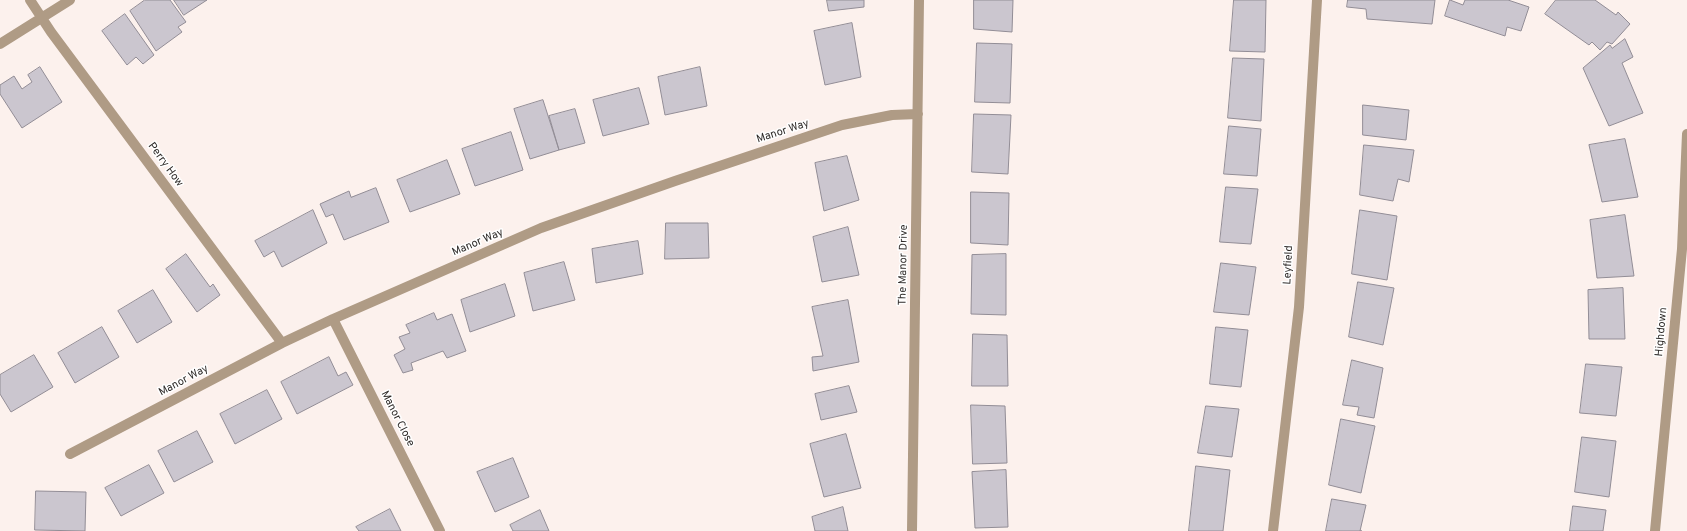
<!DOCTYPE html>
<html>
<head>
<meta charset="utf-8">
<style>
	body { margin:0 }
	canvas { display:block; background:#fcf1ed }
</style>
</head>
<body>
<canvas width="1687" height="531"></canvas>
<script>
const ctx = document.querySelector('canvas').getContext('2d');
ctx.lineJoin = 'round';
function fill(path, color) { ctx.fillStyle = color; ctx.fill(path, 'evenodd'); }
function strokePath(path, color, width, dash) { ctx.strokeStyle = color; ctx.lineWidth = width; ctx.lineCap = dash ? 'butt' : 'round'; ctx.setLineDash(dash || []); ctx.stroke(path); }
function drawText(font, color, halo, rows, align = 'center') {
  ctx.font = font + ' Overpass,sans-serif'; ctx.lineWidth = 3; ctx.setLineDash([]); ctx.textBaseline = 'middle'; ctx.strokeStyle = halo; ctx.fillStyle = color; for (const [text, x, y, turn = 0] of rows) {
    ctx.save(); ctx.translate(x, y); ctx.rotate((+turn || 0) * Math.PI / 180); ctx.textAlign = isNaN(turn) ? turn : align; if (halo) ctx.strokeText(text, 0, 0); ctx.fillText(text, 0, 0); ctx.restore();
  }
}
const building = new Path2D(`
	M145,0H170L186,22L178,27L182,32L156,51L130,11Z
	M174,0H207L184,15Z
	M827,0H864V7L829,11Z
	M974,0H1013L1012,32L974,29Z
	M1234,0H1266L1265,52L1230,51Z
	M1348,0H1435L1432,24L1367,19L1366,9L1347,7Z
	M1450,0L1463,5L1465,0H1508L1529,7L1521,31L1507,27L1505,36L1445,16Z
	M1556,0H1595L1616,15L1618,12L1630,24L1612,44L1607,42L1600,50L1592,42L1589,45L1545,14Z
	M125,14L154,55L143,64L136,57L127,65L102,31Z
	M852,23L861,77L825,85L814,31Z
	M1625,39L1633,57L1622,63L1643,113L1609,126L1583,68L1610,45L1612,48Z
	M977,43L1012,44L1010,103L975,102Z
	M1233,58L1264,59L1261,121L1228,118Z
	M40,67L62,102L22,128L0,94V85L14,76L22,89L32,82L28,75Z
	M700,67L707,106L665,115L658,77Z
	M639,88L649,124L603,136L593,100Z
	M543,100L559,150L530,159L514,109Z
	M1363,105L1409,110L1406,140L1363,135Z
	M575,109L585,143L559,150L549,116Z
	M974,114L1011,115L1008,174L972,172Z
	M1229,126L1261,129L1257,176L1224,174Z
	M511,132L523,170L475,186L462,149Z
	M1625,139L1638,197L1602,202L1589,145Z
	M1364,145L1414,150L1409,182L1398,179L1393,201L1360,195Z
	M847,156L859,200L824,211L815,163Z
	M447,160L460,194L410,212L397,180Z
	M1226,187L1258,189L1251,244L1220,242Z
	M376,188L389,222L344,240L333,214L326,217L320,204L349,191L351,197Z
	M971,192L1009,193L1008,245L971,243Z
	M313,210L327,243L282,267L274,251L264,257L255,241Z
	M1360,210L1397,216L1387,280L1352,274Z
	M1625,215L1634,276L1597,278L1590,220Z
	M666,223H708L709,258L665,259Z
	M848,227L859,275L822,282L813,237Z
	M638,241L643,274L596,283L592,249Z
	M186,254L210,287L213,284L220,295L197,312L166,269Z
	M1006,254V315L971,314L972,255Z
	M564,262L575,300L533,311L524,273Z
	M1221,263L1256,267L1249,315L1214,312Z
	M1358,282L1394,288L1383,345L1349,337Z
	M505,284L515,316L470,332L461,300Z
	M1623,288L1625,339H1589L1588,290Z
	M153,290L172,322L137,343L118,311Z
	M848,300L859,362L813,371L812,357L823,356L812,307Z
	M434,313L437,320L452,314L466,351L447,358L443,351L411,363L413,370L403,373L394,355L405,349L399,337L410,333L406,325Z
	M102,327L119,357L75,383L58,353Z
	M1216,327L1248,330L1241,387L1210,384Z
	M973,334L1007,335L1008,386H972Z
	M34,355L53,387L11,412L0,394V375Z
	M329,357L338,376L346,372L353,385L297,414L281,382Z
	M1352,360L1383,368L1374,418L1357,415L1359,407L1343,405Z
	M1586,364L1622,367L1616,416L1580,413Z
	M849,386L857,412L821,420L815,394Z
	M267,390L282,419L235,444L220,414Z
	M971,405L1005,406L1007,463L973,464Z
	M1206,406L1239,409L1232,457L1198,453Z
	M1341,419L1375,426L1361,493L1329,485Z
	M197,431L213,462L174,482L158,451Z
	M846,434L861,488L824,497L810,444Z
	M1582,437L1616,441L1609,497L1575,492Z
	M513,458L529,497L495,512L477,472Z
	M149,465L164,493L121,516L105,488Z
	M1196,466L1230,470L1223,531H1189Z
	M1006,470L1008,527L975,528L972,472Z
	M36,491L86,492L85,531L35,530Z
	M1332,499L1366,505L1360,531H1362H1326Z
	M1573,506L1606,510L1603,531H1570Z
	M843,507L848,531H815L812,517Z
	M390,509L401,531H359L356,527Z
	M540,510L549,531H513L510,525Z`);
fill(building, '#cbc6cf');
strokePath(building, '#928d96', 1);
strokePath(new Path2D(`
	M30,0L51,32L282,343
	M0,44L70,0
	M333,319L440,531
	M70,454L282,343L333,319L541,228L675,181L842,125L892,115L918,114
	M912,531L919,0
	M1273,531L1299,307L1317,0
	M1655,531L1682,249L1687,134`), '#af9b85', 10);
drawText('11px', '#2e2a28', '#fff', [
	["Manor Way",783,132,-18],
	["Perry How",165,165,54],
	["Manor Way",478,243,-23],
	["The Manor Drive",904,265,-89],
	["Leyfield",1289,265,-87],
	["Highdown",1662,332,-85],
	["Manor Way",184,381,-28],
	["Manor Close",397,419,63]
]);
</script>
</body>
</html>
